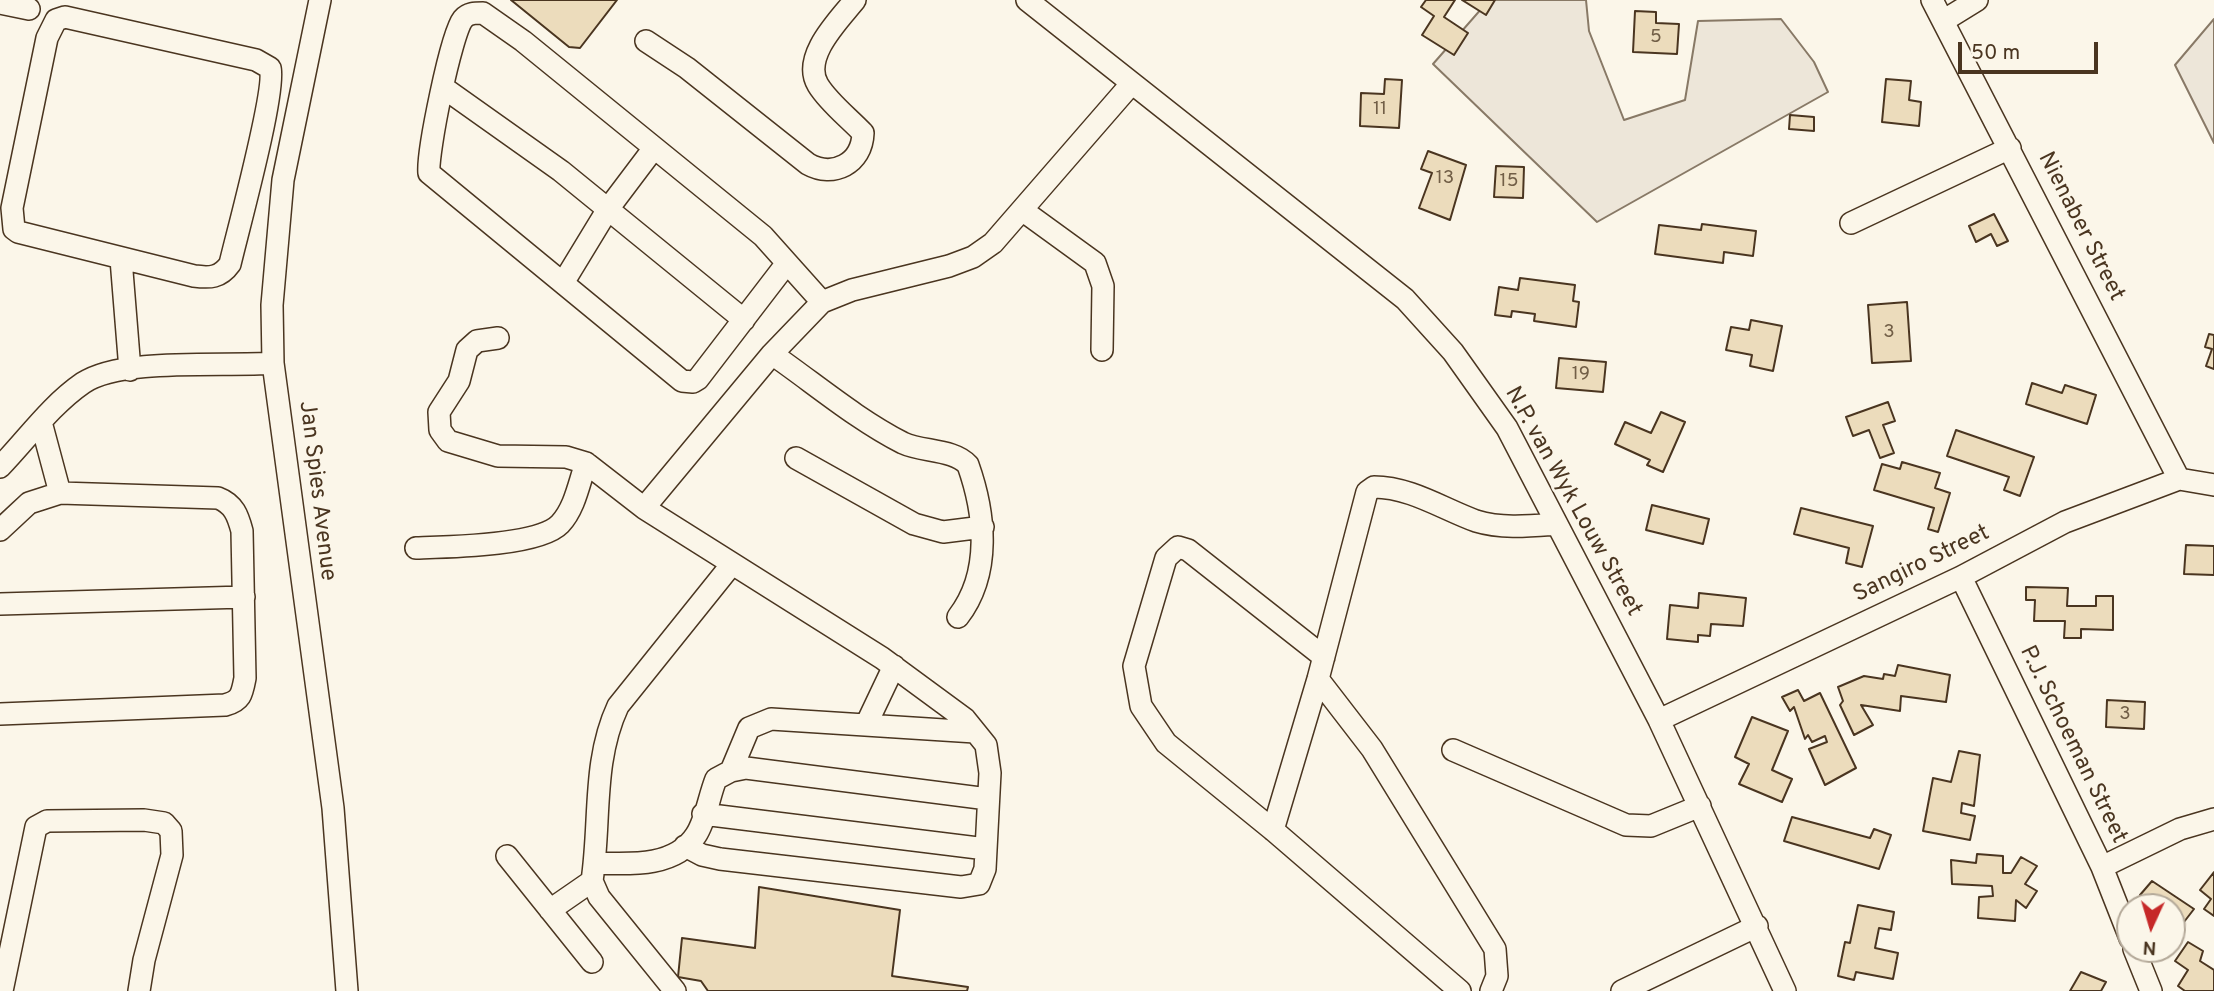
<!DOCTYPE html>
<html>
<head>
<meta charset="utf-8">
<style>
	body { margin:0 }
	#map { position:relative; width:2214px; height:991px; overflow:hidden; background:#fbf6e9; font-family:Overpass,sans-serif }
	canvas { display:block }
	.north { position:absolute; left:2116px; top:893px; width:70px; height:70px; box-sizing:border-box; background:#fbf6e9; border:2px solid #b4a999; border-radius:50%; rotate:184deg; font-size:19px; font-weight:700; line-height:28px; text-align:center; color:#4a3520 }
	.north::after { content:''; display:block; margin:auto; width:24px; height:32px; background:#c62828; clip-path:polygon(50% 0,100% 100%,50% 72%,0 100%) }
	.scale { position:absolute; left:1958px; top:42px; width:140px; height:32px; box-sizing:border-box; border:4px solid #4a3520; border-top:0; padding-left:9px; font-size:21px; line-height:24px; white-space:nowrap; color:#4a3520; -webkit-text-stroke:5px #fbf6e9; paint-order:stroke }
</style>
</head>
<body>
<div id="map">
<canvas width="2214" height="991"></canvas>
<div class="north">N</div>
<div class="scale">50 m</div>
</div>
<script>
const ctx = document.querySelector('canvas').getContext('2d');
ctx.lineJoin = 'round';
function fill(path, color) { ctx.fillStyle = color; ctx.fill(path, 'evenodd'); }
function strokePath(path, color, width, dash) { ctx.strokeStyle = color; ctx.lineWidth = width; ctx.lineCap = dash ? 'butt' : 'round'; ctx.setLineDash(dash || []); ctx.stroke(path); }
function drawText(font, color, halo, rows, align = 'center') {
  ctx.font = font + ' Overpass,sans-serif'; ctx.lineWidth = 5; ctx.setLineDash([]); ctx.textBaseline = 'middle'; ctx.strokeStyle = halo; ctx.fillStyle = color; for (const [text, x, y, turn = 0] of rows) {
    ctx.save(); ctx.translate(x, y); ctx.rotate((+turn || 0) * Math.PI / 180); ctx.textAlign = isNaN(turn) ? turn : align; if (halo) ctx.strokeText(text, 0, 0); ctx.fillText(text, 0, 0); ctx.restore();
  }
}
const green = new Path2D(`
	M1489,0H1586L1589,31L1624,120L1685,100L1698,21L1781,19L1814,62L1828,92L1597,222L1433,64Z
	M2214,19V143L2175,65Z`);
fill(green, '#ede6d9');
strokePath(green, '#887966', 2);
const building = new Path2D(`
	M511,0H617L580,48L569,47Z
	M1426,0H1455L1444,17L1468,33L1454,55L1422,35L1434,16L1421,7Z
	M1462,0H1495L1486,15Z
	M1635,11L1656,12V23L1679,24L1677,54L1633,52Z
	M1385,79L1402,80L1399,128L1360,126L1361,93L1384,94Z
	M1886,79L1911,81L1909,100L1921,102L1919,126L1882,122Z
	M1790,115L1814,117V131L1789,129Z
	M1428,151L1466,165L1450,220L1419,208L1432,173L1421,169Z
	M1496,166L1524,167L1523,198L1494,197Z
	M1994,214L2008,241L1997,246L1991,234L1976,242L1969,226Z
	M1702,224L1756,231L1753,256L1724,252L1723,263L1655,254L1659,225L1701,230Z
	M1520,278L1575,285L1573,301L1579,302L1576,327L1534,321L1535,314L1512,311L1511,317L1495,315L1499,287L1518,290Z
	M1907,302L1911,361L1872,363L1868,305Z
	M1751,320L1782,326L1773,371L1750,366L1752,355L1726,350L1731,327L1749,330Z
	M2209,334L2214,335V369L2206,366L2212,349L2205,347Z
	M1559,358L1606,362L1603,392L1556,388Z
	M2032,383L2062,393L2065,385L2096,395L2087,424L2026,404Z
	M1888,402L1895,421L1883,425L1894,453L1880,458L1869,430L1853,436L1846,417Z
	M1661,412L1685,422L1663,472L1647,465L1650,460L1615,444L1625,422L1651,433Z
	M1956,430L2034,457L2020,496L2004,490L2009,477L1947,456Z
	M1902,462L1940,473L1935,488L1950,493L1938,532L1928,529L1934,508L1874,490L1882,464L1900,469Z
	M1652,505L1709,519L1703,544L1646,530Z
	M1801,508L1873,526L1862,567L1846,563L1849,548L1794,534Z
	M2186,545L2214,546V575L2184,574Z
	M2026,587L2068,588L2067,606H2096V596H2113V630L2081,629V638H2064L2065,621H2034L2035,600H2026Z
	M1699,593L1746,598L1743,626L1711,624L1710,636L1698,635V642L1667,639L1670,605L1698,608Z
	M1898,665L1950,675L1946,702L1901,696L1900,711L1861,705L1873,725L1854,735L1840,705L1843,701L1838,687L1864,676L1883,679L1884,674L1895,676Z
	M1798,690L1804,701L1820,693L1856,768L1825,785L1809,749L1827,742L1825,736L1812,742L1808,735L1805,739L1794,707L1790,711L1782,697Z
	M2107,700L2145,702L2144,729L2106,727Z
	M1752,717L1788,731L1772,770L1792,779L1782,802L1739,784L1749,764L1735,757Z
	M1959,751L1980,755L1974,806L1962,803L1961,813L1975,816L1970,840L1923,831L1933,778L1951,782Z
	M1792,817L1870,838L1874,829L1891,835L1879,869L1784,841Z
	M1977,854L2003,856V873H2011L2021,857L2037,866L2025,884L2037,891L2026,908L2016,900L2015,921L1978,918L1979,897L1993,896L1992,886L1952,884L1951,860L1976,863Z
	M2214,872V916L2204,909L2211,899L2200,890Z
	M2152,881L2194,909L2174,935L2172,907H2152L2140,895Z
	M759,887L900,910L892,976L968,987L967,991H708L701,981L678,977L682,938L755,948Z
	M1858,905L1894,912L1891,930L1879,928L1875,948L1898,953L1893,979L1856,972L1854,980L1838,976L1845,942L1850,943Z
	M2188,942L2203,951L2200,961L2214,970V991H2185L2178,986L2188,970L2175,961Z
	M2081,972L2106,982L2101,991H2070Z`);
fill(building, '#ecdcbc');
strokePath(building, '#4a3520', 2);
const minor = new Path2D(`
	M320,0L283,180L272,305L273,363L333,808L347,991
	M1027,0L1405,299L1453,352L1507,428L1659,720L1785,991
	M1932,0L2179,479
	M0,3L29,9
	M65,17L256,60L270,68C277,88 237,234 230,264C220,278 210,278 194,276L18,232L14,229L12,208L47,38L56,20Z
	M1943,21L1977,0
	M646,41L687,68L808,164C833,178 862,164 863,133C849,118 829,103 818,85C801,57 839,20 855,0
	M444,88L561,171L744,320
	M1022,210L1095,263L1103,286L1102,350
	M1851,223L2010,148
	M121,259L130,370
	M787,263L698,379L693,382L682,381L429,173C427,153 451,34 463,19C468,13 475,13 483,13L523,41L763,236L822,302
	M563,283L608,209L654,148
	M498,338L477,341L467,350L459,381L439,412L440,430L448,441L498,456L566,457L586,463L644,508L882,658L965,719L986,745L990,773L985,869L979,884L961,887L720,859L702,855L685,846
	M772,354C814,383 856,419 903,443C922,452 954,449 968,465C985,513 992,573 958,617
	M41,422L60,493
	M796,458L914,524L943,532L983,527
	M0,467C27,439 51,405 83,383C122,357 225,367 273,363
	M644,508L772,354L822,302L852,290L949,266L973,257L993,243L1132,83
	M0,530L29,503L60,493L218,498C234,504 238,516 242,531L245,678C242,694 241,701 225,705L0,714
	M416,548C447,547 539,546 560,524C575,508 579,483 586,463
	M1961,577L2102,867L2130,938
	M0,604L244,597
	M1324,657L1188,550L1178,547L1166,558L1134,666L1141,706L1166,743L1273,830L1460,991
	M1318,679L1372,749L1495,949L1497,976L1491,991
	M1659,720L1961,577L2065,522L2179,479L2214,485
	M866,725L894,666
	M1453,750L1626,825L1651,826L1700,806
	M731,771L749,728L771,719L975,732
	M703,814L986,849
	M1273,830L1318,679L1367,492L1374,487C1410,487 1443,509 1476,521C1502,529 1530,526 1557,524
	M507,856L592,962
	M595,863C628,864 675,868 696,835C706,820 709,796 716,779L731,771L746,768L988,799
	M2102,867L2180,829L2214,819
	M550,910L592,881
	M2134,949L2151,991
	M2,991L36,827L47,821L144,820L164,823L171,831L172,855L144,960L139,991
	M675,991L599,897L592,881C601,821 592,762 618,706L732,564
	M1622,991L1757,926`);
strokePath(minor, '#4a3520', 24);
strokePath(minor, '#fbf6e9', 21);
drawText('19px', '#725f47', null, [
	["5",1656,38],
	["11",1380,110],
	["13",1445,179],
	["15",1509,182],
	["3",1889,333],
	["19",1581,375],
	["3",2125,715]
]);
drawText('23px', '#4a3520', '#fbf6e9', [
	["Nienaber Street",2080,227,63],
	["Jan Spies Avenue",316,491,83],
	["N.P. van Wyk Louw Street",1572,502,61],
	["Sangiro Street",1922,565,-26],
	["P.J. Schoeman Street",2072,745,64]
]);
</script>
</body>
</html>
